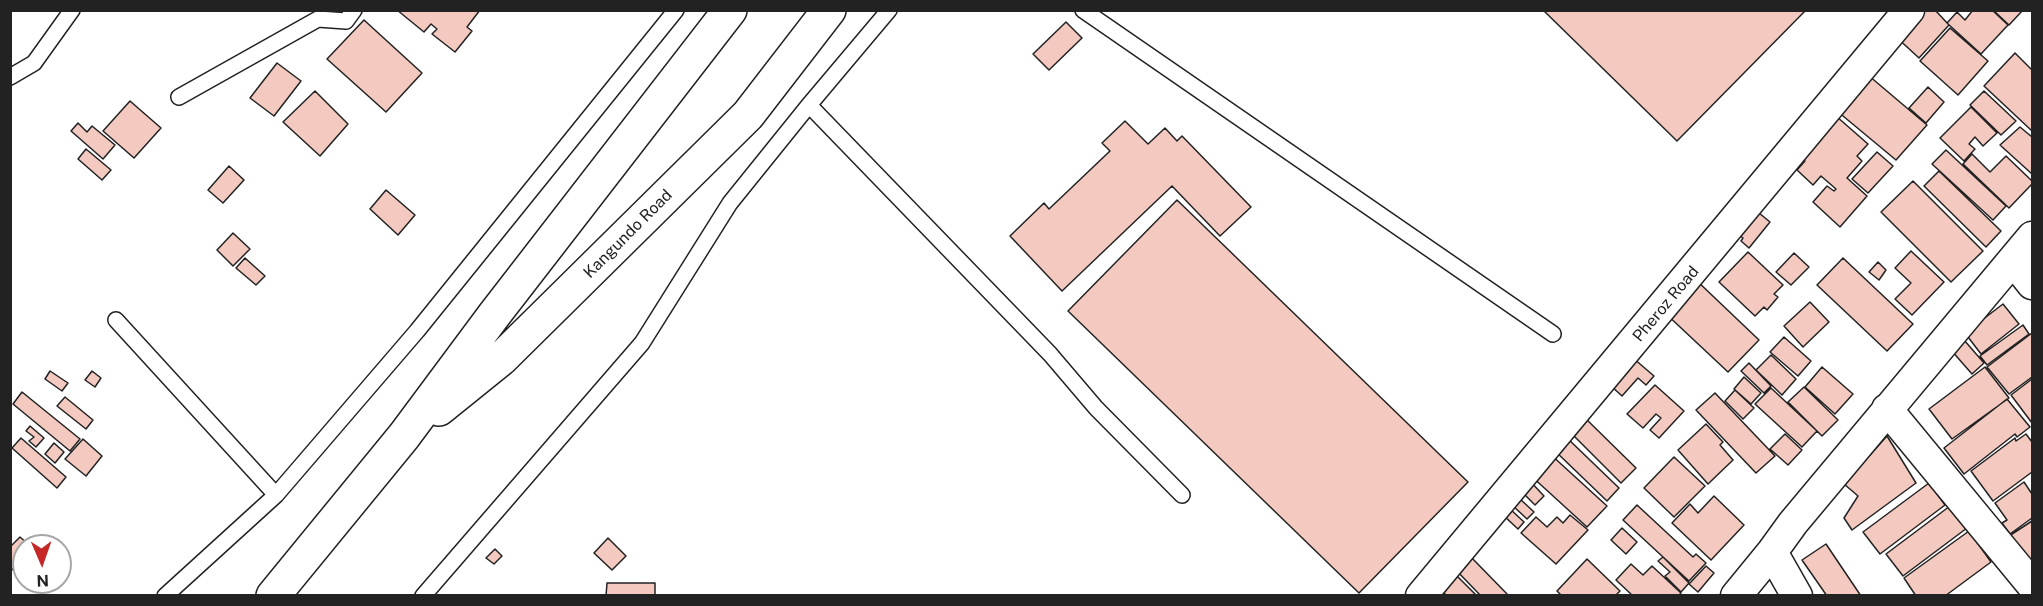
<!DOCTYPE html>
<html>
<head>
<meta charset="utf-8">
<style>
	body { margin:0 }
	#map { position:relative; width:2043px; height:606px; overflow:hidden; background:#fff; font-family:"Public Sans",sans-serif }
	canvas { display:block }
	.frame { position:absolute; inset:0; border:12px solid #222; pointer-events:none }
	.north { position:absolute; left:12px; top:534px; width:60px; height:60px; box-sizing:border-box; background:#fff; border:2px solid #a7a7a7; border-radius:50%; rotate:178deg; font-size:16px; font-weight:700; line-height:24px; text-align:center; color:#222 }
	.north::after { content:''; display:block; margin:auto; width:21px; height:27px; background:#c62828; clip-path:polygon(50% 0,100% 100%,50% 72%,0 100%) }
</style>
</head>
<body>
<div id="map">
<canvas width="2043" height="606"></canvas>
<div class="frame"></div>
<div class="north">N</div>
</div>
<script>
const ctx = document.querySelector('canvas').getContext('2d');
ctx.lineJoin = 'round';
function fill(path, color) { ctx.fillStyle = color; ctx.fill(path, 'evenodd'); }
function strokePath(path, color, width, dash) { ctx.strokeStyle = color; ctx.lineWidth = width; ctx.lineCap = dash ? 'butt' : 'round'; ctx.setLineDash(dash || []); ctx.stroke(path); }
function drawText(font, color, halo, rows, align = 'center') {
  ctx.font = font + ' "Public Sans",sans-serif'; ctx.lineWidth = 4.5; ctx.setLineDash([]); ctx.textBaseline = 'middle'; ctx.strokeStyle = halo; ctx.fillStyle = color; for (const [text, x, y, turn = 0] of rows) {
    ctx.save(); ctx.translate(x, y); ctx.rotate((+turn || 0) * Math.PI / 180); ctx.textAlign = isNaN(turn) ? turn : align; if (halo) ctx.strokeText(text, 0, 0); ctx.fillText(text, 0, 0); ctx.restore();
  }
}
const building = new Path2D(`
	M397,10H480L467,27L472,31L455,52L432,34L437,29L431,24L424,32Z
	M1543,10H1806L1677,141Z
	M1917,10H1935L1949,25L1919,58L1894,35Z
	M1973,10H1992L2008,25L1981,54L1947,23L1957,12L1965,20Z
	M1993,10H2023L2009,25Z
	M364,20L422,73L386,112L327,59Z
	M1066,22L1082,38L1049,70L1033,54Z
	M1950,28L1988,61L1958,95L1920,61Z
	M2015,53L2032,70V131L1984,86Z
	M277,63L301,81L274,116L250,98Z
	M1868,75L1927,125L1896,160L1837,111Z
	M1928,87L1944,102L1926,123L1909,108Z
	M315,91L348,124L320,156L283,122Z
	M1984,91L2016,121L2001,135L1970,105Z
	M130,101L161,128L134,158L103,131Z
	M1971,107L1997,133L1983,146L1975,137L1969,144L1975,149L1964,161L1940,138Z
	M1836,116L1868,144L1857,156L1862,161L1847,178L1867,196L1840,227L1813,202L1827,186L1834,191L1836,189L1821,176L1813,185L1797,170L1805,161L1799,156Z
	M1125,121L1148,144L1165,128L1177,141L1182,136L1251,207L1220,236L1172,186L1062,291L1010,236L1044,203L1049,209L1110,151L1102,143Z
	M78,123L87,132L92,126L115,145L103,159L71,131Z
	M2020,127L2032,137V174L2000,145Z
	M86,149L111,170L102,180L78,159Z
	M1946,150L2006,206L1993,220L1932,164Z
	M1877,152L1893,166L1868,193L1852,179Z
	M1972,154L1990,172L2006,156L2032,181V184L2009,208L1963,164Z
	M229,166L244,180L223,203L208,190Z
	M1939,171L2001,231L1986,247L1924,186Z
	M1913,181L1983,251L1951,282L1881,212Z
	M386,190L415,215L398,235L370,209Z
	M1177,200L1468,482L1359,593L1068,311Z
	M1753,208L1770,222L1749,248L1741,241L1743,238L1734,231Z
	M233,233L250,249L233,266L217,250Z
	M1911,251L1944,282L1912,315L1895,299L1911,283L1895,268Z
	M1748,252L1783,285L1774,294L1778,297L1767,310L1764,307L1755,316L1719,282Z
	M1794,253L1809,267L1791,285L1776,272Z
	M245,258L265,276L256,285L236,268Z
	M1843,258L1913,324L1887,351L1817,285Z
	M1878,262L1886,270L1879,280L1869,272Z
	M1695,279L1759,340L1728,372L1664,312Z
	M1810,302L1829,322L1803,347L1784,326Z
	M2003,304L2019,324L1981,354L1965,333Z
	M2023,325L2029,334L1987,365L1980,356Z
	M2032,333V377L2009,394L1987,367Z
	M1784,337L1811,361L1798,376L1770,352Z
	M1964,340L1984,363L1972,374L1951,350Z
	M1771,355L1796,379L1782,395L1756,370Z
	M1633,358L1654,376L1646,385L1638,378L1622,396L1610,385Z
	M1749,363L1771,386L1764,393L1741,371Z
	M1822,367L1853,394L1835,414L1805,387Z
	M1985,367L2009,398L1952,439L1929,409Z
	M50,371L68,383L62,391L45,379Z
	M92,371L101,378L95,387L85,380Z
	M1744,377L1761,393L1751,404L1734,389Z
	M2032,379V423L2011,395Z
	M1655,385L1684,411L1659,438L1650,430L1661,418L1656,414L1643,428L1627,414Z
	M1804,387L1838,420L1822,436L1788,402Z
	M1771,388L1817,431L1802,447L1755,404Z
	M1735,390L1754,408L1743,419L1725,401Z
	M22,392L80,439L70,451L13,404Z
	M1715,393L1775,456L1756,473L1696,410Z
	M65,397L93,420L86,429L57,406Z
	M2007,399L2030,427L2017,437L2015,434L1964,474L1944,448Z
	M1582,415L1636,468L1621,483L1567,429Z
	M1706,424L1723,442L1720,445L1733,460L1708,484L1678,450Z
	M30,426L44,438L36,447L29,441L34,437L26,431Z
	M1785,434L1802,450L1788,465L1770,449Z
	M2026,434L2032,442V472L1993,501L1971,471L2015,438L2016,441Z
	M1565,436L1619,488L1607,501L1553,449Z
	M1887,436L1916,483L1852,530L1844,518L1858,496L1844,484Z
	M21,438L66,477L57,488L12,448Z
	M83,439L102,456L86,476L65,459Z
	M54,443L64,452L55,463L45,454Z
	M1549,453L1607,506L1587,527L1529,474Z
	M1674,457L1705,486L1674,517L1644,488Z
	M1528,479L1544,496L1535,505L1519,489Z
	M2024,482L2032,494V518L2010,534L2002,523L2007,520L1995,503Z
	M1929,483L1945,505L1880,554L1863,532Z
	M1714,496L1744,525L1711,560L1672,523L1690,504L1698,513Z
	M1519,498L1534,512L1527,519L1512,505Z
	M1637,505L1693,557L1696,554L1706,563L1689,581L1623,520Z
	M1950,506L1967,528L1903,576L1886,554Z
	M1509,508L1524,522L1518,529L1503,515Z
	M1570,515L1588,530L1556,564L1521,533L1536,517L1547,527L1557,517L1563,523Z
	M2032,521V562L2028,565L2009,536Z
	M1622,528L1637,542L1626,554L1611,540Z
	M1969,531L1991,562L1945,596H1916L1904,578Z
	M20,537L29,545L24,546V551L19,556L22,559L10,572V547Z
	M608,538L626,556L612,570L594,553Z
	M1826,544L1861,596H1827L1802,560Z
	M495,549L502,556L494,564L486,558Z
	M1468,554L1509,596H1481L1454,568Z
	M1663,557L1689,583L1681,592L1665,576L1670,572L1658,561Z
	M1587,559L1620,591L1615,596H1562L1557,591Z
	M1631,564L1643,575L1652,566L1681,593L1678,596H1633L1616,580Z
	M1706,566L1714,573L1698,592L1689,584Z
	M1454,573L1477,596H1447L1439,588Z
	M607,583H655V596H606Z`);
fill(building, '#f3c9c0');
strokePath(building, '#222', 1.5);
const lane = new Path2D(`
	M1083,10L1553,334
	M10,77L34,63L72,10
	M179,97L318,19L346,21L354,10
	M809,105L1050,354L1096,408L1182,495
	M116,320L276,495
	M165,596L276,495L417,331L676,10
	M423,596L642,343L730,203L809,105L889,10`);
const street = new Path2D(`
	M2013,260L2032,284
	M1887,409L2032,585
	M1772,552L1797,596
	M1421,596L1909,10
	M1736,596L1772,552L1793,523L2032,237`);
const highway = new Path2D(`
	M439,409L501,359L748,115L829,10
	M273,596L404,436L494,315L730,10`);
strokePath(lane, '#222', 18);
strokePath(street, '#222', 33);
strokePath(highway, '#222', 36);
strokePath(lane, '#fff', 15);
strokePath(street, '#fff', 30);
strokePath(highway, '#fff', 33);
drawText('16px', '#222', '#fff', [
	["Kangundo Road",628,234,-45],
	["Pheroz Road",1666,304,-50]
]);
</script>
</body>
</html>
